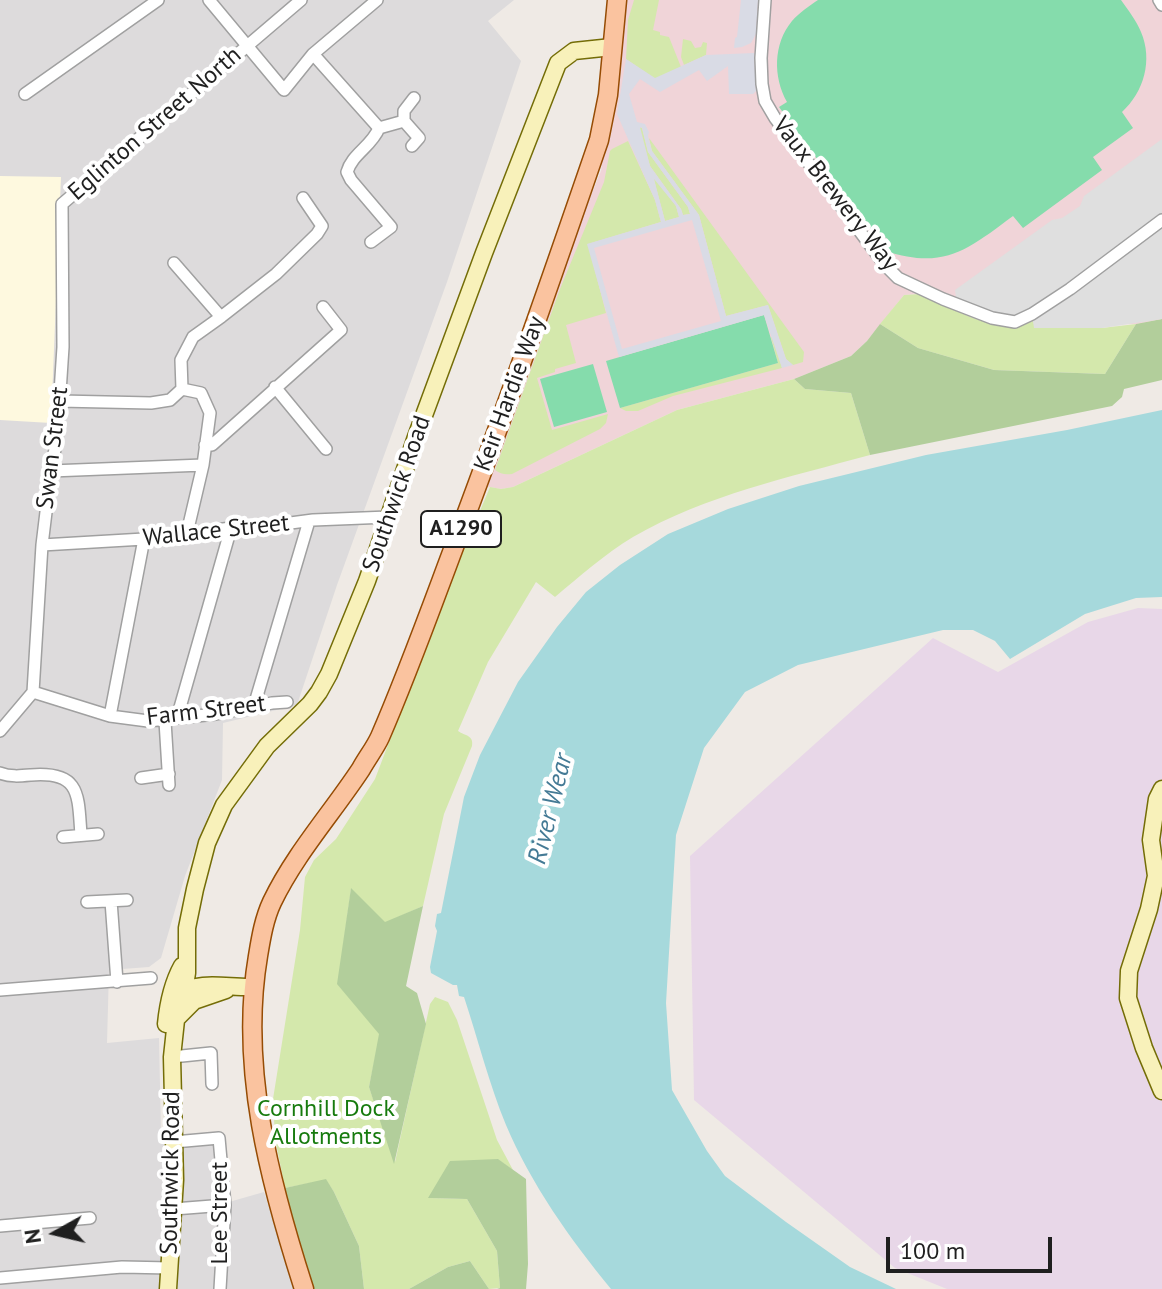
<!DOCTYPE html>
<html>
<head>
<meta charset="utf-8">
<style>
	body { margin:0 }
	#map { position:relative; width:1162px; height:1289px; overflow:hidden; background:#efeae5; font-family:"PT Sans",sans-serif }
	canvas { display:block }
	.north { position:absolute; left:16px; top:1193px; width:80px; height:80px; -webkit-text-stroke:6px #fff; paint-order:stroke; rotate:262deg; font-size:22px; font-weight:700; line-height:32px; text-align:center; color:#1f1f1f }
	.north::after { content:''; display:block; margin:auto; width:28px; height:36px; background:#1f1f1f; clip-path:polygon(50% 0,100% 100%,50% 72%,0 100%) }
	.scale { position:absolute; left:886px; top:1237px; width:166px; height:36px; box-sizing:border-box; border:4px solid #1f1f1f; border-top:0; padding-left:10px; font-size:24px; line-height:28px; white-space:nowrap; color:#1f1f1f; -webkit-text-stroke:6px #fff; paint-order:stroke }
</style>
</head>
<body>
<div id="map">
<canvas width="1162" height="1289"></canvas>
<div class="north">N</div>
<div class="scale">100 m</div>
</div>
<script>
const ctx = document.querySelector('canvas').getContext('2d');
ctx.lineJoin = 'round';
function fill(path, color) { ctx.fillStyle = color; ctx.fill(path, 'evenodd'); }
function strokePath(path, color, width, dash) { ctx.strokeStyle = color; ctx.lineWidth = width; ctx.lineCap = dash ? 'butt' : 'round'; ctx.setLineDash(dash || []); ctx.stroke(path); }
function drawText(font, color, halo, rows, align = 'center') {
  ctx.font = font + ' "PT Sans",sans-serif'; ctx.lineWidth = 8; ctx.setLineDash([]); ctx.textBaseline = 'middle'; ctx.strokeStyle = halo; ctx.fillStyle = color; for (const [text, x, y, turn = 0] of rows) {
    ctx.save(); ctx.translate(x, y); ctx.rotate((+turn || 0) * Math.PI / 180); ctx.textAlign = isNaN(turn) ? turn : align; if (halo) ctx.strokeText(text, 0, 0); ctx.fillText(text, 0, 0); ctx.restore();
  }
}
fill(new Path2D(`
	M0,0H514L488,21L521,61L447,282L337,585L297,705L223,723L222,780L185,876L161,958L149,967L109,970L107,1043L159,1038L161,1134H223L229,1202L264,1192L296,1289H0Z`), '#dddbdc');
fill(new Path2D(`
	M627,0H1162V319L1136,324L1013,326L998,325L980,319L920,294L904,295L867,341L851,356L794,379L677,410L513,487L501,489L484,486L554,285L601,171L623,16Z`), '#f0d4d8');
fill(new Path2D(`
	M1138,608L1162,609V1289H947L895,1268L694,1100L690,856L933,638L998,672L1088,622Z`), '#e8d7e8');
fill(new Path2D(`
	M0,176L61,177L51,423L0,420Z`), '#fef9df');
fill(new Path2D(`
	M634,0H659L653,30L660,32V35L669,37L681,67L655,79L626,59L628,20Z
	M683,39L691,41L695,48L701,47L703,42L707,43L706,55L684,65L681,57Z
	M639,127L642,128L648,152L688,207L690,214L683,215L681,209L650,166Z
	M649,138L804,352L803,362L793,365L786,359L768,305L726,316L699,215L652,151Z
	M628,141L655,200L661,222L588,244L606,313L566,325L576,363L555,369V372L537,378L552,430L608,414L606,423L600,429L512,474C504,475 501,474 495,470L560,289L604,182L610,151L612,149Z
	M653,176L676,206L679,217L665,221Z
	M920,294C946,305 986,329 1014,326C1020,326 1027,323 1033,321L1035,328H1102L1136,324L1105,374L994,370L918,348L880,324L904,295Z
	M771,337L773,338L782,368L673,396L638,411H626L620,408L778,363Z
	M794,379L805,389L851,393L870,455C790,477 706,495 633,537C605,554 580,576 555,597L536,582L488,662L458,731C465,736 474,735 472,746L444,814L423,906L385,923L351,889L338,984L380,1034L369,1087L395,1162L430,1004L435,997L448,1002L457,1020L497,1140L513,1170L497,1159L429,1198L467,1199L497,1251L500,1288L489,1289L470,1261L448,1267L409,1289H364L359,1246L334,1192L326,1180L285,1188L275,1138L273,1099L300,930L305,877L314,860L336,839L375,779L448,587L490,487L501,489L513,487L677,410Z`), '#d4e8ac');
fill(new Path2D(`
	M1162,319V380L1124,389L1122,397L1112,406L870,455L851,393L805,389L794,379L851,356L867,341L880,324L918,348L994,370L1105,374L1136,324Z
	M351,888L385,922L423,906L406,986L417,993L426,1024L394,1164L369,1087L379,1034L337,984Z
	M498,1159L526,1179L528,1264L526,1289H497L500,1288L497,1251L467,1199L428,1198L450,1161Z
	M326,1179L334,1192L359,1246L364,1289H314L311,1280L286,1198L285,1188Z
	M470,1261L489,1289H409L448,1267Z`), '#b2ce9b');
fill(new Path2D(`
	M818,0H1121C1128,10 1136,20 1141,32C1153,60 1144,92 1122,112L1133,128L1093,157L1102,170L1023,228L1013,216C967,250 945,270 885,251L888,239L870,229L863,222L779,107L787,102C773,77 773,44 792,21C799,13 809,6 818,0Z
	M764,315L778,363L620,408L606,361Z
	M593,364L607,412L554,427L540,379Z`), '#85dcac');
fill(new Path2D(`
	M1162,139V319L1102,328H1034L1033,321L1027,313L1018,317L1005,318L956,298L955,290L1052,220L1062,218L1080,206L1084,196Z`), '#dfdfdf');
fill(new Path2D(`
	M741,0H758L756,34L751,43L742,47L734,48L735,38L737,37Z
	M754,53L756,91L753,94H729L728,66L707,81L699,70L660,92L640,79L629,94L637,122L645,124L649,132L648,136L652,151L699,215L726,316L768,305L786,359L793,365L782,368L764,315L619,357L587,244L661,222L655,200L617,114L626,59L655,78L706,55ZM640,127L642,128L648,152L688,207L690,214L683,215L681,209L650,166ZM654,179L676,206L679,217L665,221ZM692,220L721,321L622,349L594,248Z`), '#d9dbe5');
fill(new Path2D(`
	M1162,410V597L1136,598L1085,614L1010,659L995,641L973,630H943L798,665L745,692L704,748L676,835L666,1003L672,1090L707,1151L725,1176L786,1222L850,1267L896,1289H611C570,1239 531,1184 506,1125C489,1084 478,1039 464,997L459,996L457,985H453L431,973L430,967L437,931L435,926L437,914L441,913L464,797L480,755L518,682L557,627L586,592L620,565L668,534L728,509L799,486L926,455L1067,430Z`), '#a6d9dc');
const street = new Path2D(`
	M209,0L284,90L313,54L377,0
	M765,0L761,58L762,84L765,101L775,118L885,265L898,278L943,299L992,318L1015,322L1032,314L1070,289L1162,220
	M1159,0L1162,5
	M313,54L379,128C372,146 352,154 347,172L351,180L391,227L371,242
	M25,94L158,0
	M404,121L419,138L412,146
	M404,121V111L414,98
	M379,128L404,121
	M174,263L221,317
	M275,387L326,449
	M182,389L181,360L193,337L221,317L276,274L317,234L322,226L303,198
	M60,401L151,403L170,400L182,389L201,393L210,413L203,465L187,533
	M205,445H212L341,330L323,307
	M51,471L203,465
	M42,545L144,539L231,528L268,526L313,520L388,517
	M33,692L42,545L51,471L57,438L63,347L62,204L301,0
	M33,692L110,716L148,721L216,714L272,703L287,702
	M254,706L309,521
	M110,716L144,539
	M177,718L231,528
	M165,721L169,785
	M0,731L33,692
	M0,773C10,777 20,776 31,775C81,771 78,795 81,835
	M141,778L169,774
	M63,837L98,834
	M111,901L117,982
	M87,902L127,900
	M0,990L151,978
	M172,1057L211,1053L212,1084
	M174,1142L219,1138L225,1205L220,1289
	M174,1209L225,1205
	M0,1226L90,1218
	M0,1278L122,1267L170,1268`);
const secondary = new Path2D(`
	M1162,789L1157,799L1151,840L1156,876L1149,909L1129,971L1128,998L1144,1048L1162,1091
	M178,995C200,979 227,988 253,987
	M178,1017L194,1001L226,990
	M166,1024C168,1004 172,984 182,966
	M168,1289L175,1180L172,1057L176,1020L184,991L187,973V928L195,889L207,843L224,805L267,746L310,704L319,692L329,674L367,581L416,437L484,253L558,63L574,51L612,47`);
const primary = new Path2D(`
	M304,1289C270,1183 239,1068 258,956C261,938 264,919 272,902C295,854 332,813 361,769C367,758 375,748 380,737C407,675 430,611 454,547C505,413 552,277 599,140L608,95L617,0`);
strokePath(street, '#a0a0a0', 14);
strokePath(secondary, '#746d07', 19);
strokePath(primary, '#964c04', 21);
strokePath(street, '#fff', 11);
strokePath(secondary, '#f8f1ba', 16);
strokePath(primary, '#fac39f', 18);
for (const [x, y, w] of [
	[461,529,80]
]) { const box = new Path2D(); box.roundRect(x - w / 2, y - 18, w, 36, 6); ctx.fillStyle = '#fff'; ctx.fill(box); strokePath(box, '#1f1f1f', 2); }
drawText('bold 22px', '#1f1f1f', null, [
	["A1290",461,529]
]);
drawText('24px', '#1f1f1f', '#fff', [
	["Eglinton Street North",155,124,-41],
	["Vaux Brewery Way",835,194,52],
	["Keir Hardie Way",510,394,-70],
	["Swan Street",53,448,-83],
	["Southwick Road",397,494,-71],
	["Wallace Street",216,531,-6],
	["Farm Street",206,711,-7],
	["Southwick Road",171,1173,-89],
	["Lee Street",220,1213,-90]
]);
drawText('24px', '#177b0e', '#fff', [
	["Cornhill Dock",326,1109],
	["Allotments",326,1137]
]);
drawText('italic 26px', '#447a95', '#fff', [
	["River Wear",551,809,-76]
]);
</script>
</body>
</html>
